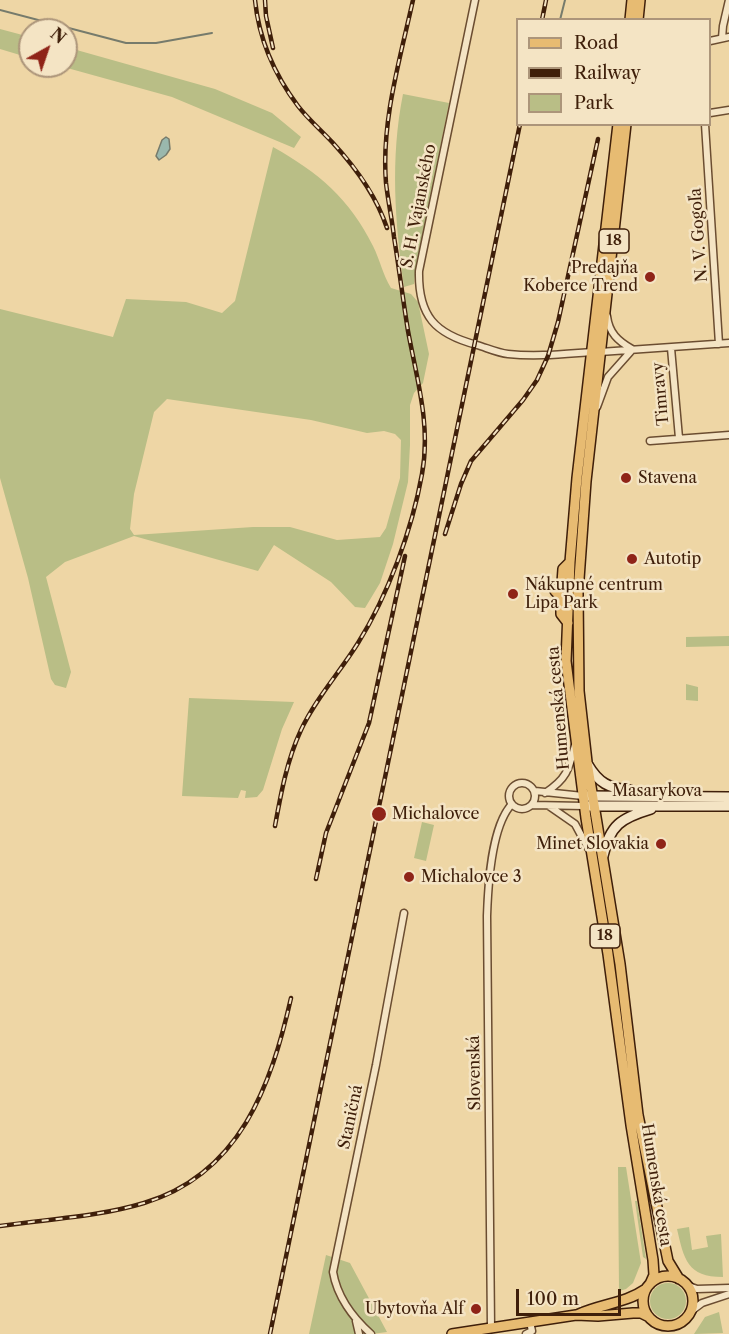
<!DOCTYPE html>
<html>
<head>
<meta charset="utf-8">
<style>
	body { margin:0 }
	#map { position:relative; width:729px; height:1334px; overflow:hidden; background:#eed6a5; font-family:"Libre Caslon Text",serif }
	canvas { display:block }
	.legend { position:absolute; left:516px; top:18px; width:195px; height:108px; box-sizing:border-box; background:#f4e4c4; border:2px solid #ac957a; margin:0; padding:8px 10px; list-style:none; font-size:18px; color:#3f1f0a }
	.legend li { display:flex; align-items:center; gap:12px; height:30px }
	.legend b { width:30px; border:2px solid #ac957a }
	.north { position:absolute; left:18px; top:18px; width:60px; height:60px; box-sizing:border-box; background:#f4e4c4; border:2px solid #ac957a; border-radius:50%; rotate:40deg; font-size:16px; font-weight:700; line-height:24px; text-align:center; color:#3f1f0a }
	.north::after { content:''; display:block; margin:auto; width:21px; height:27px; background:#8f2418; clip-path:polygon(50% 0,100% 100%,50% 72%,0 100%) }
	.scale { position:absolute; left:516px; top:1289px; width:105px; height:27px; box-sizing:border-box; border:3px solid #3f1f0a; border-top:0; padding-left:8px; font-size:18px; line-height:21px; white-space:nowrap; color:#3f1f0a; -webkit-text-stroke:4px #f4e4c4; paint-order:stroke }
</style>
</head>
<body>
<div id="map">
<canvas width="729" height="1334"></canvas>
<ul class="legend">
<li><b style="height:8px;background:#e7bb72"></b>Road</li>
<li><b style="height:8px;background:#3f1f0a"></b>Railway</li>
<li><b style="height:16px;background:#b9be86"></b>Park</li>
</ul>
<div class="north">N</div>
<div class="scale">100 m</div>
</div>
<script>
const ctx = document.querySelector('canvas').getContext('2d');
ctx.lineJoin = 'round';
function fill(path, color) { ctx.fillStyle = color; ctx.fill(path, 'evenodd'); }
function strokePath(path, color, width, dash) { ctx.strokeStyle = color; ctx.lineWidth = width; ctx.lineCap = dash ? 'butt' : 'round'; ctx.setLineDash(dash || []); ctx.stroke(path); }
function drawText(font, color, halo, rows, align = 'center') {
  ctx.font = font + ' "Libre Caslon Text",serif'; ctx.lineWidth = 5; ctx.setLineDash([]); ctx.textBaseline = 'middle'; ctx.strokeStyle = halo; ctx.fillStyle = color; for (const [text, x, y, turn = 0] of rows) {
    ctx.save(); ctx.translate(x, y); ctx.rotate((+turn || 0) * Math.PI / 180); ctx.textAlign = isNaN(turn) ? turn : align; if (halo) ctx.strokeText(text, 0, 0); ctx.fillText(text, 0, 0); ctx.restore();
  }
}
fill(new Path2D(`
	M0,29L30,37V58L0,49Z
	M66,47L215,89L272,113L301,137L294,148L172,97L60,66H66Z
	M403,94L449,103L416,267L414,284L404,287C395,222 390,159 403,94Z
	M273,147C319,173 349,198 373,246C380,260 383,275 391,288L411,294L418,302L429,354L423,383L414,393L410,405V445L408,482L393,544L380,583L365,608L355,607L331,582L274,545L258,571L134,536L65,562L46,577L71,672L66,688L55,685L51,679L28,578L0,478V309L113,337L126,299L186,302L222,313L235,301ZM167,399L311,420L367,433L384,431L395,434L401,440L400,478L386,528L380,537L337,540L290,527H253L134,535L130,529L134,494L154,412Z
	M729,636V646L686,647V637Z
	M686,684L698,687V701L686,700Z
	M189,698L294,702L282,729L263,790L257,797L245,798L246,791L241,790L238,798L182,796Z
	M422,822L434,825L426,861L414,858Z
	M618,1167H626L641,1263L633,1283L626,1289L619,1291Z
	M635,1201H637L646,1259L643,1257Z
	M689,1227L692,1250L708,1247L706,1236L721,1234L723,1277C687,1277 684,1259 677,1229Z
	M326,1255L350,1263L387,1332L372,1334H309Z
	M650 1301a18 18 0 1 1 36 0a18 18 0 1 1-36 0Z
	M719,1312L723,1333L694,1334L705,1317Z`), '#b9be86');
const water = new Path2D(`
	M166,137L169,139L170,149L166,155L159,160L156,156L162,140Z`);
fill(water, '#9ab8ad');
strokePath(water, '#767b6c', 1.5);
strokePath(new Path2D(`
	M0,10L126,43H156L212,33
	M560,20L565,0
	M517,81H518`), '#767b6c', 2);
const street = new Path2D(`
	M475,0L419,271C418,316 435,334 477,345C487,348 498,353 508,354C536,357 563,354 591,352
	M722,38L723,26L729,0
	M710,41L729,37
	M710,113L729,110
	M705,124L719,344
	M607,316C609,333 618,341 632,349
	M671,348L679,438
	M600,352L729,343
	M597,407L608,377L632,350
	M650,441L729,435
	M509 796a13 13 0 1 1 26 0a13 13 0 1 1-26 0Z
	M535,791L583,796
	M545,793C567,779 569,769 575,745
	M532,805L584,806
	M549,806L575,824L588,848
	M686,1285L697,1289L729,1288
	M690,1312L702,1303L729,1294
	M356,1321L359,1334
	M491,1328L487,916C488,886 491,826 512,804
	M371,1334C353,1318 337,1296 333,1272L376,1065L404,913
	M526,1334L532,1331L530,1322`);
const secondary = new Path2D(`
	M588,765C598,782 609,789 630,790
	M585,796L729,797
	M587,806H729
	M603,856C610,825 621,818 651,809`);
const primary = new Path2D(`
	M630,20L632,0
	M638,20L640,0
	M618,124L577,478L570,562L566,661L586,818L608,954L631,1125L653,1260L654,1275L650,1284
	M626,124L586,481L578,593L579,691L587,762L620,964L638,1115L668,1261L679,1279
	M568,623L561,614V597L555,591L562,583L563,569L570,562
	M643 1301a25 25 0 1 1 50 0a25 25 0 1 1-50 0Z
	M579,1314C601,1304 626,1303 646,1289
	M452,1334L576,1315L598,1316L633,1313H641L649,1317`);
strokePath(street, '#6b4d31', 9);
strokePath(secondary, '#3f1f0a', 12);
strokePath(primary, '#3f1f0a', 12);
strokePath(street, '#f4e4c4', 6);
strokePath(secondary, '#f4e4c4', 9);
strokePath(primary, '#e7bb72', 9);
const rail = new Path2D(`
	M255,0C259,40 274,74 298,106C308,119 321,130 333,143C356,168 376,195 387,228
	M265,0L266,16L273,48
	M542,20L546,0
	M445,534L461,484L471,461L523,400L537,380L548,356L558,322L598,139
	M275,826C281,793 287,760 301,730C316,698 340,672 358,643C388,595 412,530 422,474C431,425 417,380 408,331C403,300 399,268 394,237C392,219 388,201 386,183C381,122 400,59 413,0
	M316,879L326,833L369,723L405,556
	M0,1226C48,1219 98,1217 144,1203C240,1174 271,1086 291,998
	M270,1334L520,124`);
strokePath(rail, '#3f1f0a', 4.5);
strokePath(rail, '#f4e4c4', 2, [7]);
for (const [x, y, r, color] of [
	[650,277,6,"#8f2418"],
	[626,478,6,"#8f2418"],
	[632,559,6,"#8f2418"],
	[513,594,6,"#8f2418"],
	[379,814,8,"#8f2418"],
	[661,844,6,"#8f2418"],
	[409,877,6,"#8f2418"],
	[476,1309,6,"#8f2418"]
]) { const dot = new Path2D(); dot.arc(x, y, r, 0, 2 * Math.PI); ctx.fillStyle = color; ctx.fill(dot); strokePath(dot, '#f4e4c4', 2); }
for (const [x, y, w] of [
	[614,241,30],
	[605,936,30]
]) { const box = new Path2D(); box.roundRect(x - w / 2, y - 12, w, 24, 4.5); ctx.fillStyle = '#f4e4c4'; ctx.fill(box); strokePath(box, '#3f1f0a', 1.5); }
drawText('bold 15px', '#3f1f0a', null, [
	["18",614,241],
	["18",605,936]
]);
drawText('16px', '#3f1f0a', '#f4e4c4', [
	["S. H. Vajanského",419,206,-79],
	["N. V. Gogoľa",699,235,-94],
	["Timravy",661,394,-95],
	["Humenská cesta",559,708,-95],
	["Masarykova",657,791],
	["Slovenská",475,1073,-91],
	["Staničná",351,1117,-78],
	["Humenská cesta",656,1185,81]
]);
drawText('16px', '#3f1f0a', '#f4e4c4', [
	["Predajňa",638,268,"right"],
	["Koberce Trend",638,286,"right"],
	["Stavena",638,478],
	["Autotip",644,559],
	["Nákupné centrum",525,585],
	["Lipa Park",525,603],
	["Michalovce",392,814],
	["Minet Slovakia",649,844,"right"],
	["Michalovce 3",421,877],
	["Ubytovňa Alf",464,1309,"right"]
], 'left');
</script>
</body>
</html>
